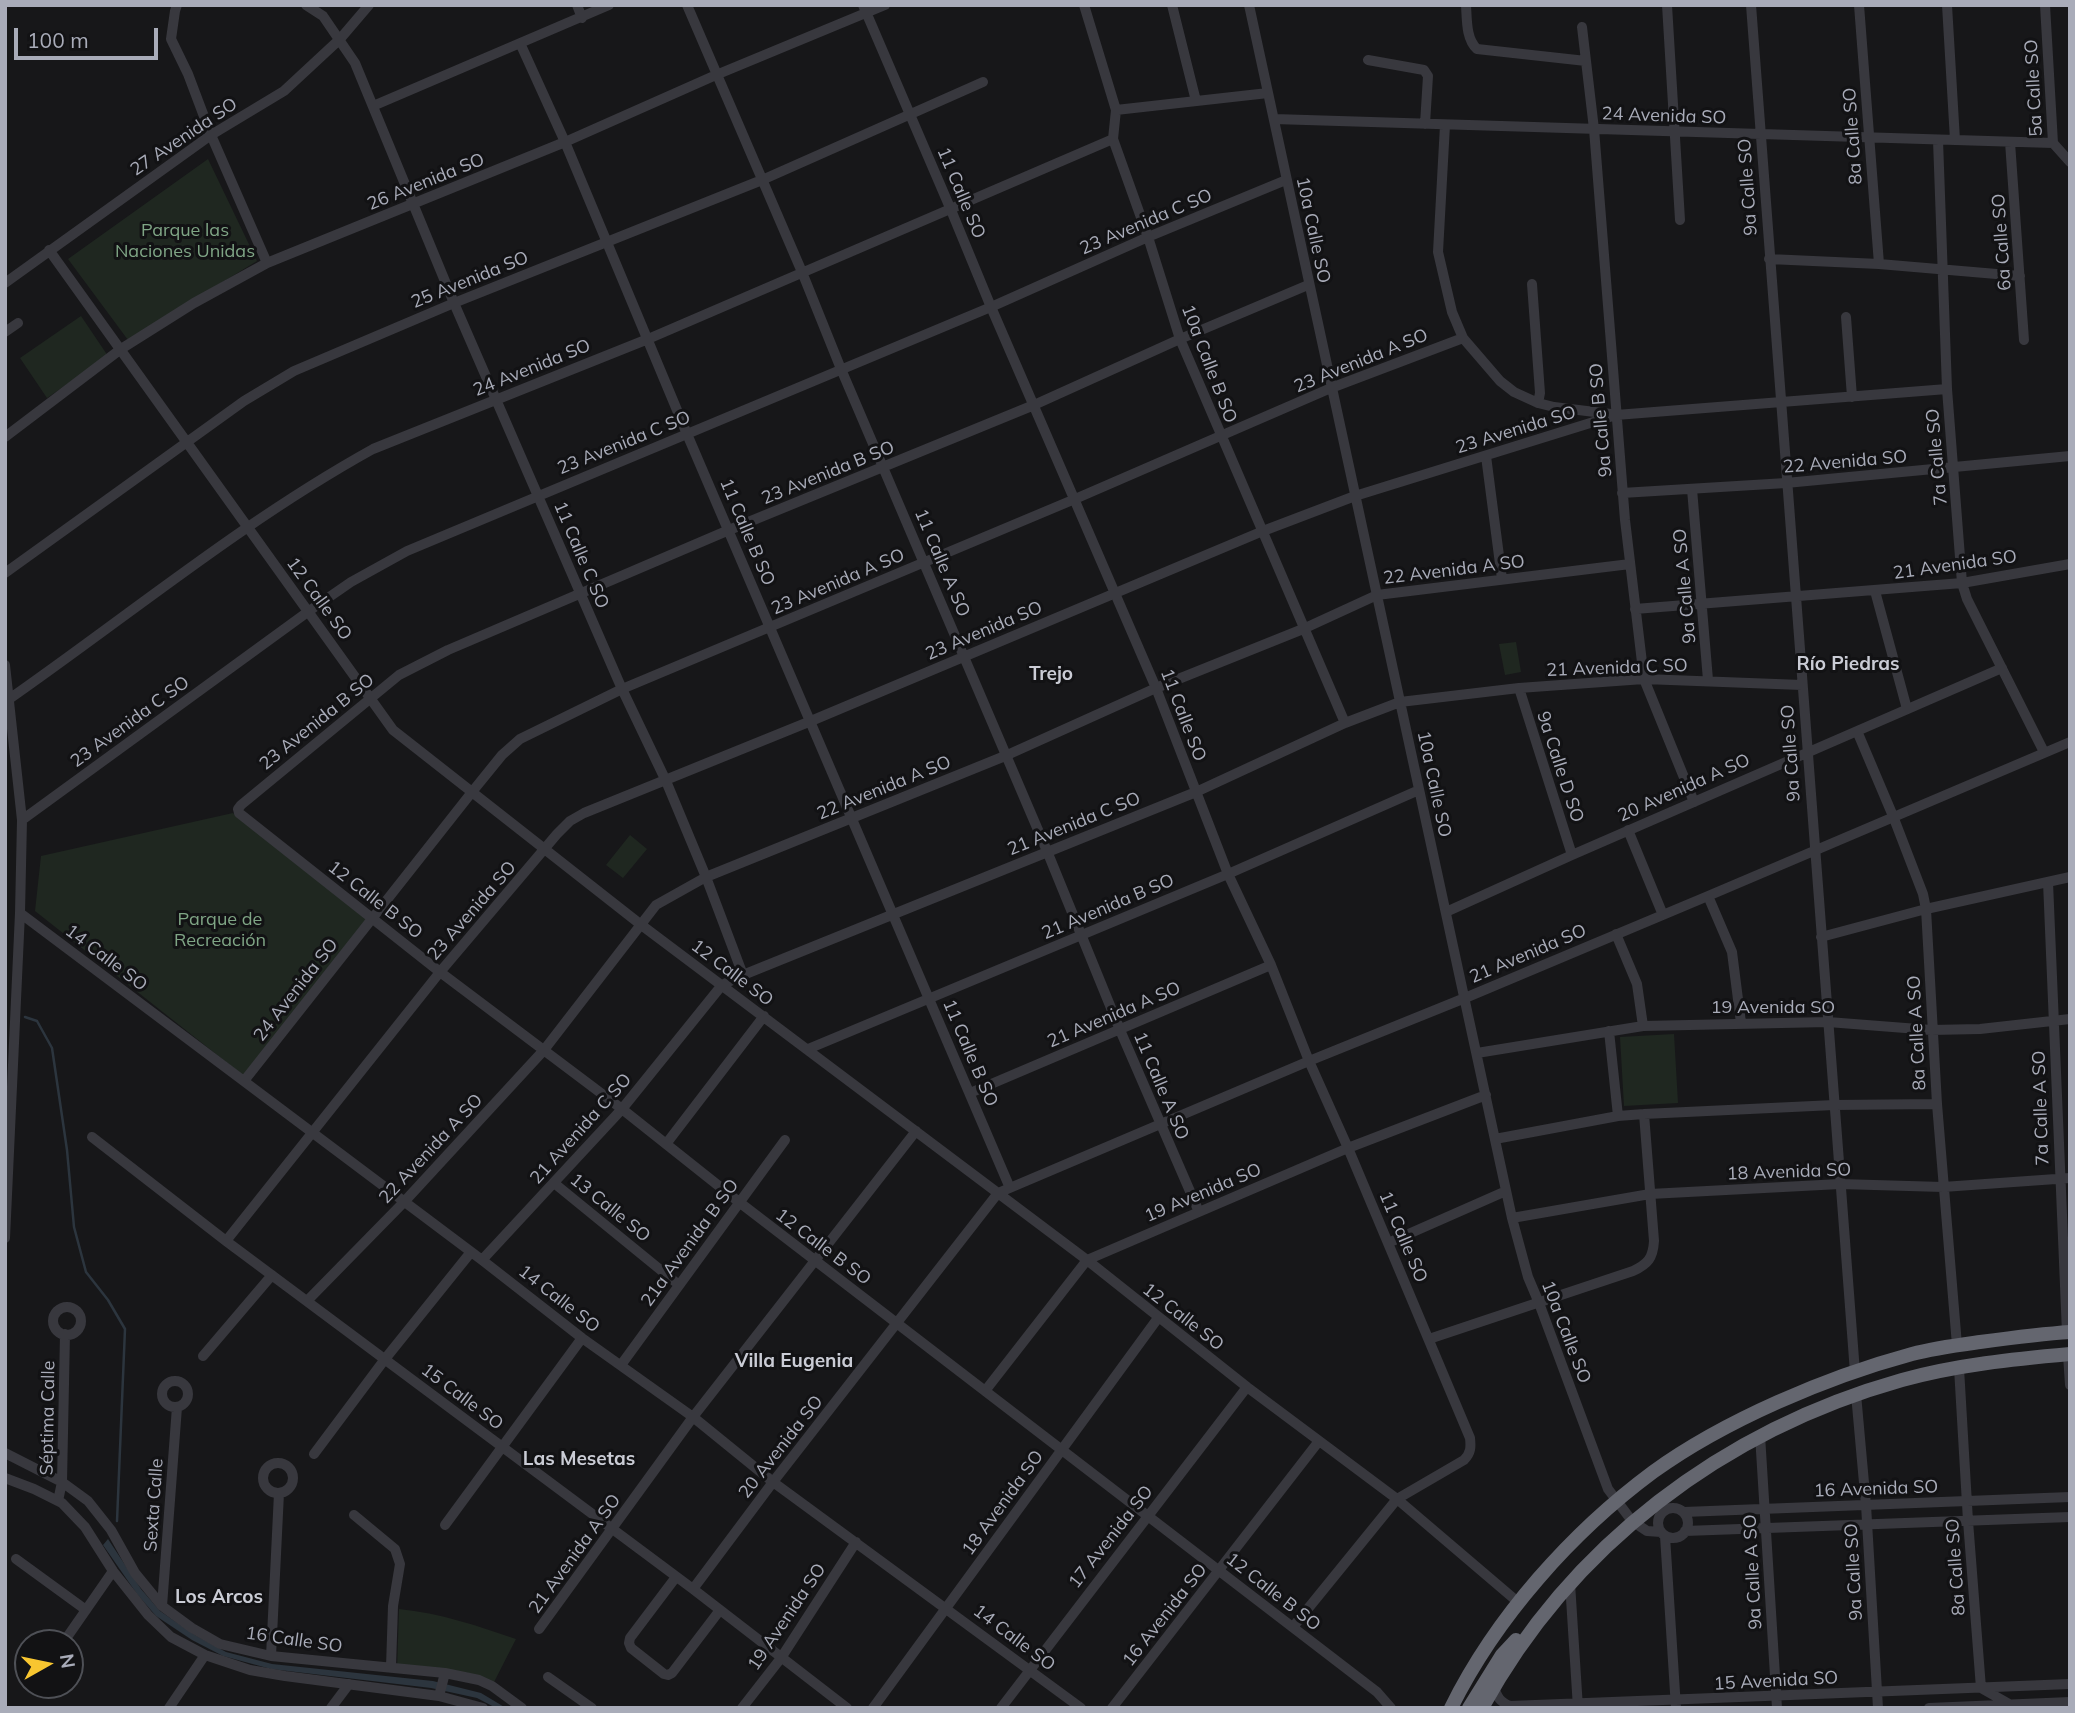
<!DOCTYPE html>
<html>
<head>
<meta charset="utf-8">
<style>
	body { margin:0 }
	#map { position:relative; width:2075px; height:1713px; overflow:hidden; background:#171719; font-family:Mulish,sans-serif }
	canvas { display:block }
	.frame { position:absolute; inset:0; border:7px solid #a9acb9; pointer-events:none }
	.north { position:absolute; left:14px; top:1629px; width:70px; height:70px; box-sizing:border-box; background:#121214; border:2px solid #4e5056; border-radius:50%; rotate:81deg; font-size:19px; font-weight:700; line-height:28px; text-align:center; color:#a9acb9 }
	.north::after { content:''; display:block; margin:auto; width:24px; height:32px; background:#f8c630; clip-path:polygon(50% 0,100% 100%,50% 72%,0 100%) }
	.scale { position:absolute; left:14px; top:28px; width:144px; height:32px; box-sizing:border-box; border:4px solid #a9acb9; border-top:0; padding-left:9px; font-size:21px; line-height:24px; white-space:nowrap; color:#a9acb9; -webkit-text-stroke:5px #121214; paint-order:stroke }
</style>
</head>
<body>
<div id="map">
<canvas width="2075" height="1713"></canvas>
<div class="frame"></div>
<div class="north">N</div>
<div class="scale">100 m</div>
</div>
<script>
const ctx = document.querySelector('canvas').getContext('2d');
ctx.lineJoin = 'round';
function fill(path, color) { ctx.fillStyle = color; ctx.fill(path, 'evenodd'); }
function strokePath(path, color, width, dash) { ctx.strokeStyle = color; ctx.lineWidth = width; ctx.lineCap = dash ? 'butt' : 'round'; ctx.setLineDash(dash || []); ctx.stroke(path); }
function drawText(font, color, halo, rows, align = 'center') {
  ctx.font = font + ' Mulish,sans-serif'; ctx.lineWidth = 6; ctx.setLineDash([]); ctx.textBaseline = 'middle'; ctx.strokeStyle = halo; ctx.fillStyle = color; for (const [text, x, y, turn = 0] of rows) {
    ctx.save(); ctx.translate(x, y); ctx.rotate((+turn || 0) * Math.PI / 180); ctx.textAlign = isNaN(turn) ? turn : align; if (halo) ctx.strokeText(text, 0, 0); ctx.fillText(text, 0, 0); ctx.restore();
  }
}
fill(new Path2D(`
	M208,159L257,261L128,340L68,259Z
	M81,316L108,356L47,398L20,358Z
	M1516,642L1521,672L1505,675L1499,644Z
	M233,813L368,920L245,1077L35,911L41,856Z
	M630,835L647,849L623,878L606,865Z
	M1674,1034L1678,1103L1624,1106L1620,1037Z
	M399,1609C440,1613 478,1626 516,1639L492,1686L470,1681L397,1670Z`), '#1f2720');
fill(new Path2D(`
	M108,1539L141,1589L160,1611L195,1635L226,1652L272,1664L433,1681L481,1693L506,1708H496L477,1698L431,1688L271,1669L223,1656L192,1640L156,1616L137,1594L103,1545Z`), '#2c353e');
strokePath(new Path2D(`
	M25,1017L37,1021L52,1048L67,1150L74,1227L86,1272L108,1300L125,1329L117,1521`), '#2c353e', 2.5);
strokePath(new Path2D(`
	M177,5L175,11L171,39L188,74L211,135L267,263
	M306,5L323,16L355,63L454,303L622,689L666,781L706,877L743,975
	M577,5L582,18
	M687,5L802,272L841,369L1047,851L1120,1030L1199,1212
	M863,5L951,210L991,307L1156,688L1228,874L1271,965L1309,1061L1348,1148L1470,1438C1471,1447 1471,1453 1464,1460L1397,1499L1293,1627
	M1084,5L1116,110L1113,139L1148,237L1180,339L1345,723
	M1172,5L1196,101
	M1249,5L1512,1218L1528,1277L1539,1303L1608,1489L1632,1521L1647,1531L1661,1532
	M1466,5C1467,20 1466,39 1477,49L1586,61
	M1667,5L1680,220
	M1751,5L1855,1372
	M1859,5L1879,264
	M1947,5L1955,140
	M2045,5L2053,143L2070,162
	M1582,27L1594,129L1625,520L1644,679L1694,802
	M520,43L565,142L687,434L1010,1188
	M1368,60L1424,70L1428,76L1425,124
	M373,106L609,5
	M1116,110L1268,93
	M1274,119L2053,143
	M1445,125L1438,252L1452,312L1463,338L1500,381L1514,392L1538,403L1554,407L1611,414
	M1938,140L1947,389L1962,583L1967,599L2044,752
	M2010,142L2024,340
	M49,250L393,730L640,924L1087,1260L1247,1387L1397,1499L1519,1603
	M1769,259L1879,264L2020,276
	M5,283L211,135L284,91L340,39L369,5
	M1532,284L1540,393L1538,403
	M1308,285L1180,339L1034,405L729,530L448,650L399,675L241,805L238,809L239,813L440,972L622,1109L739,1202L1377,1692L1391,1708
	M1846,317L1852,397
	M5,332L18,323
	M5,437L121,349L194,303L267,263L565,142L716,75L885,5
	M1486,456L1502,579
	M1692,489L1708,680
	M1622,493L1786,483L2070,456
	M5,573L244,401L294,371L454,303L762,180L983,82
	M1875,591L1907,709
	M1635,609L1962,583L2070,564
	M5,665L22,820L20,913L5,1238
	M1519,688L1572,855
	M5,702C127,617 243,521 373,449L648,339L1113,139
	M1857,731L1893,816L1923,894L1926,909L1937,1104L1957,1345
	M22,820L309,611L351,582L407,551L991,307L1148,237L1286,180
	M1628,830L1663,915
	M2048,882L2067,1333
	M1708,896L1732,952L1741,1023
	M1446,912L1572,855L2002,668
	M20,913L482,1260L582,1338L693,1417L773,1482L1081,1708
	M1616,934L1637,984L1643,1026
	M1821,937L1926,909L2070,877
	M1609,1031L1618,1116
	M808,1049L1228,874L1419,790
	M1477,1053L1643,1026L1828,1022L1931,1030L1980,1029L2070,1019
	M244,1081L472,792L502,755L520,739L622,689L1075,499L1331,388L1463,338
	M970,1093L1271,965
	M92,1137L226,1241L693,1589L847,1708
	M1495,1139L1618,1116L1644,1114L1834,1105L1937,1104
	M666,1144L764,1016
	M554,1183L679,1285
	M1512,1218L1650,1194L1840,1184L1943,1187L2070,1178
	M226,1241L440,972L557,834L570,821L584,813L811,721L1263,531L1355,496L1616,415L1947,389
	M1388,1243L1506,1191
	M482,1260L622,1109L722,985L743,975L1196,792L1345,723L1400,702L1519,688L1644,679L1802,685
	M307,1301L404,1202L544,1050L656,905L706,877L1005,756L1156,688L1303,629L1377,595L1630,564
	M53 1321a14 14 0 1 1 28 0a14 14 0 1 1-28 0Z
	M1429,1339L1633,1271C1648,1264 1653,1258 1654,1241L1644,1114
	M2068,1355L2070,1385
	M203,1356L272,1275
	M621,1365L785,1140
	M1959,1368L1968,1521L1981,1688L2011,1705
	M162 1394a13 13 0 1 1 26 0a13 13 0 1 1-26 0Z
	M985,1391L1087,1260L1348,1148L1486,1095
	M1856,1394L1866,1505L1878,1708
	M1760,1435L1777,1708
	M5,1453L62,1482L88,1501L111,1530L135,1573L162,1606L192,1628L220,1644L271,1656L445,1673L479,1680L492,1686L522,1708
	M314,1454L385,1359L471,1252
	M263 1478a15 15 0 1 1 30 0a15 15 0 1 1-30 0Z
	M5,1478L34,1489L62,1503L85,1527L113,1571L148,1615L171,1637L205,1655L250,1670L285,1676L439,1696L483,1708
	M58,1501L62,1482L65,1334
	M1658 1523a15 15 0 1 1 30 0a15 15 0 1 1-30 0Z
	M1684,1512L2070,1497
	M354,1515L395,1549L400,1564L393,1606L391,1667
	M445,1525L582,1338
	M1685,1531L2070,1517
	M1665,1536L1676,1708
	M16,1559L86,1610
	M676,1577L630,1638L629,1643L631,1648L664,1674L668,1675L672,1673L720,1610
	M1570,1583L1578,1708
	M693,1589L773,1482L998,1193L1309,1061L1465,998L1708,896L2070,742
	M162,1606L177,1407
	M539,1629L693,1417L916,1131
	M63,1643L113,1571
	M271,1656L279,1493
	M548,1677L592,1708
	M1494,1687C1497,1697 1500,1702 1510,1706L2070,1684
	M439,1696L445,1673
	M169,1708L205,1655
	M331,1708L349,1684
	M742,1708L781,1658L856,1542
	M873,1708L1158,1318
	M1001,1708L1247,1387
	M1112,1708L1319,1441
	M1929,1708L2070,1702`), '#38383e', 10);
strokePath(new Path2D(`
	M1451,1708C1496,1617 1572,1532 1653,1472C1725,1420 1827,1377 1912,1354C1934,1348 1958,1345 1980,1342C2010,1338 2040,1334 2070,1332
	M1469,1708L1502,1655L1516,1640
	M1482,1708C1571,1545 1724,1430 1902,1380C1956,1365 2014,1359 2070,1354`), '#64666f', 14);
drawText('18px', '#a9acb9', '#121214', [
	["5a Calle SO",2034,88,-93],
	["24 Avenida SO",1664,116,2],
	["8a Calle SO",1853,136,-94],
	["27 Avenida SO",184,137,-34],
	["26 Avenida SO",426,182,-22],
	["9a Calle SO",1748,187,-94],
	["11 Calle SO",961,193,67],
	["23 Avenida C SO",1146,222,-23],
	["10a Calle SO",1313,230,78],
	["6a Calle SO",2002,242,-94],
	["25 Avenida SO",470,280,-22],
	["23 Avenida A SO",1361,361,-22],
	["10a Calle B SO",1209,364,69],
	["24 Avenida SO",532,368,-22],
	["9a Calle B SO",1601,420,-95],
	["23 Avenida SO",1516,430,-17],
	["23 Avenida C SO",624,443,-22],
	["7a Calle SO",1937,457,-95],
	["22 Avenida SO",1845,462,-5],
	["23 Avenida B SO",828,473,-22],
	["11 Calle B SO",747,532,67],
	["11 Calle C SO",581,555,67],
	["11 Calle A SO",942,563,67],
	["21 Avenida SO",1955,565,-8],
	["22 Avenida A SO",1454,570,-7],
	["23 Avenida A SO",838,582,-23],
	["9a Calle A SO",1685,586,-95],
	["12 Calle SO",319,599,54],
	["23 Avenida SO",984,631,-23],
	["21 Avenida C SO",1617,668,-2],
	["11 Calle SO",1183,715,69],
	["23 Avenida C SO",130,722,-36],
	["23 Avenida B SO",317,722,-39],
	["9a Calle SO",1791,753,-94],
	["9a Calle D SO",1560,767,72],
	["10a Calle SO",1434,784,78],
	["22 Avenida A SO",884,788,-22],
	["20 Avenida A SO",1684,788,-24],
	["21 Avenida C SO",1074,824,-22],
	["12 Calle B SO",375,900,38],
	["21 Avenida B SO",1108,907,-23],
	["23 Avenida SO",472,911,-49],
	["21 Avenida SO",1528,954,-23],
	["14 Calle SO",106,958,37],
	["12 Calle SO",732,973,37],
	["24 Avenida SO",296,990,-52],
	["19 Avenida SO",1773,1008],
	["21 Avenida A SO",1114,1015,-23],
	["8a Calle A SO",1917,1033,-93],
	["11 Calle B SO",970,1053,67],
	["11 Calle A SO",1161,1086,67],
	["7a Calle A SO",2041,1108,-92],
	["21 Avenida C SO",581,1129,-48],
	["22 Avenida A SO",431,1149,-47],
	["18 Avenida SO",1789,1172,-2],
	["19 Avenida SO",1203,1193,-23],
	["13 Calle SO",610,1208,39],
	["11 Calle SO",1403,1237,67],
	["21a Avenida B SO",690,1243,-54],
	["12 Calle B SO",823,1247,37],
	["14 Calle SO",559,1299,38],
	["12 Calle SO",1183,1317,38],
	["10a Calle SO",1566,1332,69],
	["15 Calle SO",462,1397,37],
	["Séptima Calle",48,1418,-89],
	["20 Avenida SO",781,1447,-52],
	["16 Avenida SO",1876,1489,-2],
	["18 Avenida SO",1003,1503,-54],
	["Sexta Calle",154,1505,-86],
	["17 Avenida SO",1111,1537,-52],
	["21 Avenida A SO",575,1554,-54],
	["8a Calle SO",1956,1567,-94],
	["9a Calle A SO",1753,1572,-93],
	["9a Calle SO",1854,1572,-93],
	["12 Calle B SO",1273,1592,38],
	["16 Avenida SO",1165,1615,-52],
	["19 Avenida SO",787,1617,-56],
	["14 Calle SO",1014,1638,37],
	["16 Calle SO",294,1640,8],
	["15 Avenida SO",1776,1681,-3]
]);
drawText('18px', '#7fa585', '#121214', [
	["Parque las",185,231],
	["Naciones Unidas",185,252],
	["Parque de",220,920],
	["Recreación",220,941]
]);
drawText('bold 19px', '#caccd5', '#121214', [
	["Río Piedras",1848,664],
	["Trejo",1051,674],
	["Villa Eugenia",794,1361],
	["Las Mesetas",579,1459],
	["Los Arcos",219,1597]
]);
</script>
</body>
</html>
